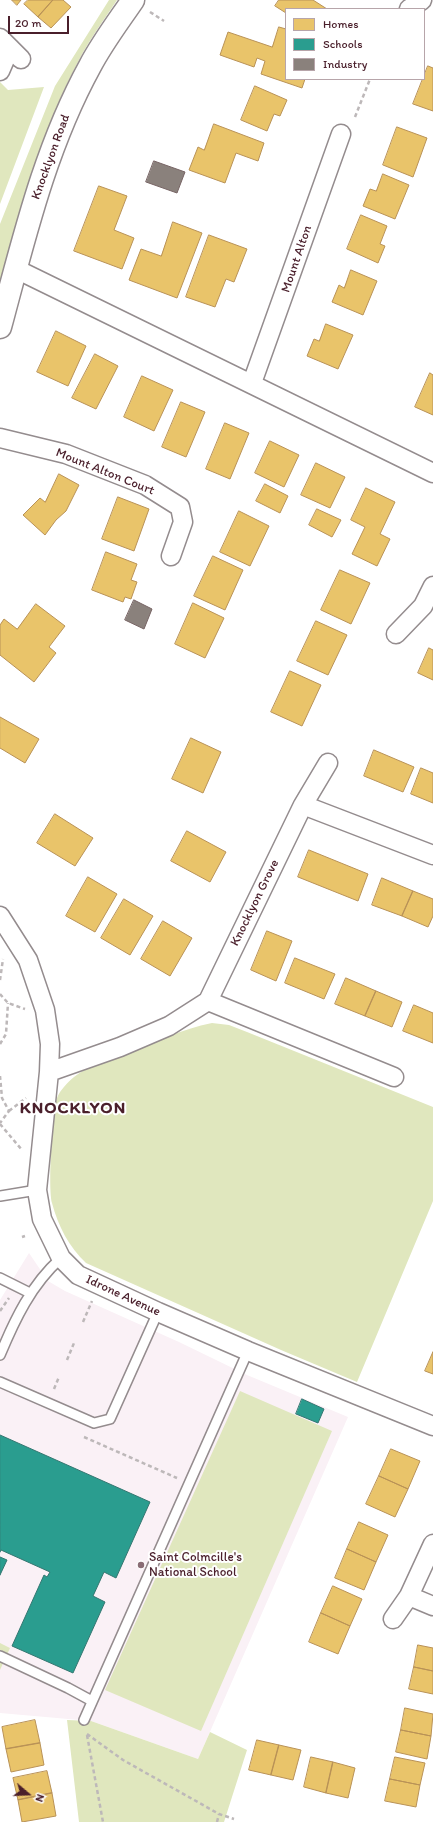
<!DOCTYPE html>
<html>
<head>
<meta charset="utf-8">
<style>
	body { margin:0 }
	#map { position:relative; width:433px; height:1822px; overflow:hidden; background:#fff; font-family:Itim,sans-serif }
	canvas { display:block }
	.legend { position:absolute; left:285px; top:8px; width:140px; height:72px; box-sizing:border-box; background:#fff; border:1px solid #b7a5aa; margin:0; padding:5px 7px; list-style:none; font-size:12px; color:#4a1f2b }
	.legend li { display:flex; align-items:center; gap:8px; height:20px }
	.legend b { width:20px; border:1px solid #b7a5aa }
	.north { position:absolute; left:8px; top:1774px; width:40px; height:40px; -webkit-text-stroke:3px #fff; paint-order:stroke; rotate:109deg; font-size:11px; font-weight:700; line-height:16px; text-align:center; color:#4a1f2b }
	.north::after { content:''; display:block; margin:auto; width:14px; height:18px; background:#4a1f2b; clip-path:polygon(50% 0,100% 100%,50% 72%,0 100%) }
	.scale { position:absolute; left:8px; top:16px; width:61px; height:18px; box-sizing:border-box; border:2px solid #4a1f2b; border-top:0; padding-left:5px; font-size:12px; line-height:14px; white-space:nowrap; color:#4a1f2b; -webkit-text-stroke:3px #fff; paint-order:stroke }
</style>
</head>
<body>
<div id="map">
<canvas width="433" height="1822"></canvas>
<ul class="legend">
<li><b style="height:11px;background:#e9c46a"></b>Homes</li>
<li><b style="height:11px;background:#2a9d8f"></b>Schools</li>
<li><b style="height:11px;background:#8a817c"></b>Industry</li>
</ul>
<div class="north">N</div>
<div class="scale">20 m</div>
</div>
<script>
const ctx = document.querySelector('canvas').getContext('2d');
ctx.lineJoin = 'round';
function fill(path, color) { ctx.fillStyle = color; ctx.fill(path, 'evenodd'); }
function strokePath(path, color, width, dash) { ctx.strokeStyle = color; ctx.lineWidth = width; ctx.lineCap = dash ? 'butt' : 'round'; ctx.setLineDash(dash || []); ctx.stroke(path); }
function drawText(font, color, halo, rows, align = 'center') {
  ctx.font = font + ' Itim,sans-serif'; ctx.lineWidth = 4; ctx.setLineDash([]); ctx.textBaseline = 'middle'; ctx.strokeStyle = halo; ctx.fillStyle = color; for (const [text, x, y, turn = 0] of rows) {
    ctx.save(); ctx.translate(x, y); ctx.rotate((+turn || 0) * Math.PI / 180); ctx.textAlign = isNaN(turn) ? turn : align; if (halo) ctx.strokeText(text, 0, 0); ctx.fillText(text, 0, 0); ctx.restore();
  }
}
fill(new Path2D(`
	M29,1253L48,1281L65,1291L179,1342L247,1375L348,1417L198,1759L91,1721L0,1713V1300Z`), '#faf1f6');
fill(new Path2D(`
	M109,0H117C104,20 89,40 78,62C40,133 20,211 0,289V224L55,86Z
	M0,82L8,90L44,87L0,204Z
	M212,1023L229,1025L247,1032L433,1107V1201L357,1382L281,1350L86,1263C69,1247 58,1226 52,1203C48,1187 52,1114 57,1098C60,1090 68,1082 74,1077C89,1065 109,1060 127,1053C155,1042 182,1029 212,1023Z
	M240,1391L332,1431L201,1731L105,1690Z
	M0,1643L10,1648L0,1670Z
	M67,1720L91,1721L198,1759L210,1732L247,1750L224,1822H79Z`), '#e0e7be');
const homes = new Path2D(`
	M12,0H21L17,5Z
	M28,0H53L38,17L24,4Z
	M53,0H63L71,7L51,28L38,17Z
	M279,0H313L327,9H286V13L275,6Z
	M279,27L286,29V79H305L302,88L261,74L265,61L257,58L254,67L220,55L228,32L272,47Z
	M428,66L433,68V111L413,104Z
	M255,86L287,100L280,116L274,114L267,131L241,120Z
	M214,124L264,143L258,161L236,153L225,183L189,170L198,147L204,150Z
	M397,127L427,138L413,177L383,165Z
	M383,174L409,185L395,219L363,206L370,189L376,191Z
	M99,186L127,196L114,230L134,238L122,269L74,251Z
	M361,215L387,226L380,244L385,246L378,263L347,249Z
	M173,222L202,233L177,298L129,280L141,249L161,256Z
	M209,235L247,249L234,282L226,279L215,307L186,297Z
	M351,270L377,281L363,315L332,302L339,285L344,288Z
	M326,324L353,335L338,369L307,356L314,339L319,341Z
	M56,331L86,346L68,386L37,372Z
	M95,354L118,366L96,409L72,398Z
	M430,373L433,375V415L415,407Z
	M142,376L173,390L154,431L124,417Z
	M181,402L205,412L186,457L162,447Z
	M225,423L249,433L230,479L206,469Z
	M270,441L299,455L284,487L255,473Z
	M316,463L345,477L330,508L301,495Z
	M59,474L79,485L66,511L56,520L45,535L23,515L40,498L45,502Z
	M265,484L288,496L280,513L256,501Z
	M366,488L395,502L380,534L390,539L377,566L352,554L365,527L351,520Z
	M118,497L149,509L134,551L102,539Z
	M317,509L341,520L332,537L309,525Z
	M239,511L269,526L250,566L220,552Z
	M106,552L137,564L131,580L137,582L131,599L125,597L123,602L92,590Z
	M213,556L243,570L225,610L194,596Z
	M340,570L370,583L351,624L321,610Z
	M193,603L224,618L205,658L175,644Z
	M36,604L65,626L49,647L56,653L34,682L0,655V625L4,619L17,629Z
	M316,621L347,635L328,675L297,661Z
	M429,648L433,650V680L418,673Z
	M290,671L321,685L302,726L271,712Z
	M0,717L39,739L25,763L0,748Z
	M191,738L221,752L203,793L172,779Z
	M374,750L414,767L403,792L364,776Z
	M421,768L433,773V803L411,794Z
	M55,814L93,838L75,866L37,843Z
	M187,831L226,852L210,882L171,861Z
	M309,850L368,874L358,901L298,877Z
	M88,877L117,894L95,932L66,916Z
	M382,878L413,891L402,916L372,905Z
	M413,891L433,899V916L428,927L402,916Z
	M124,899L153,916L130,955L101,938Z
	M163,921L192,938L170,976L141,959Z
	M267,931L292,941L276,981L251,970Z
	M295,958L335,974L324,999L285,983Z
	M346,978L376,991L365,1016L335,1004Z
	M376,991L402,1002L392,1027L365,1016Z
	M414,1005L433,1013V1043L403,1031Z
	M433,1352V1374L425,1371Z
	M391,1449L420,1461L408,1489L379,1476Z
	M379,1476L408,1489L395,1517L366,1504Z
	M359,1522L388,1535L376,1562L347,1549Z
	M347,1549L376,1562L364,1590L335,1578Z
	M333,1586L362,1599L350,1626L321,1613Z
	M321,1613L350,1626L338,1654L309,1642Z
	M418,1645L433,1648V1671L414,1667Z
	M414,1667L433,1671V1694L409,1689Z
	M405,1708L433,1714L431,1736L401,1730Z
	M35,1720L40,1743L6,1749L2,1727Z
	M401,1730L431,1736L427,1759L396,1752Z
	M257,1740L279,1745L271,1775L249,1770Z
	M40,1743L44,1765L11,1772L6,1749Z
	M279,1745L301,1750L293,1780L271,1775Z
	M311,1757L333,1762L326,1793L304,1787Z
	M395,1757L425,1763L420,1785L390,1779Z
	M333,1762L355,1768L348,1798L326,1793Z
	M47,1771L52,1793L18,1800L13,1778Z
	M390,1779L420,1785L416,1807L385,1801Z
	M52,1793L56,1816L22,1822L18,1800Z`);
fill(homes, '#e9c46a');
strokePath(homes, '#b99257', 1);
const schools = new Path2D(`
	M302,1399L324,1409L318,1423L296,1414Z
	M0,1435L150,1502L116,1578L104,1572L93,1596L105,1602L73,1673L12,1646L44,1575L47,1577L50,1572L1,1550L0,1552Z
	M0,1557L7,1560L0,1575Z`);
fill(schools, '#2a9d8f');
strokePath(schools, '#347771', 1);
const industry = new Path2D(`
	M154,161L185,172L177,193L146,182Z
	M134,600L152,609L144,629L125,620Z`);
fill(industry, '#8a817c');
strokePath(industry, '#776464', 1);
const service = new Path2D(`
	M0,1196L37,1190
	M0,1278L30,1293
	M0,1355C15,1319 31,1285 61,1258
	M0,1382L94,1423L110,1419L158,1312
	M0,1656L68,1688L92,1701
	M84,1720L248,1351`);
const minor = new Path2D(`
	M409,9L422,0
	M0,38L21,59
	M0,71L10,48
	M16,269L433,473
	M252,383L341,134
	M0,438L66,454L145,485L180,507L183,522L171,556
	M396,634L423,606L433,586
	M303,805L328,763
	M0,916L28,960L45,1010L50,1044L49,1072L37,1190L42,1219L61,1258L78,1275L158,1312L248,1351L433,1426
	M208,1001L394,1077
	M49,1072L120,1047L169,1026L208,1001L303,805L433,855
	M409,1596L433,1606
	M393,1619L409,1596L433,1544`);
const tertiary = new Path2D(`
	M0,327C24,238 45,148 90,66C102,43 118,22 133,0`);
strokePath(service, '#948c8e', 12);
strokePath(minor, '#948c8e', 21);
strokePath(tertiary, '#948c8e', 25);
strokePath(new Path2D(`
	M150,12L164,21
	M355,117L370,79
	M0,980L3,959
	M0,994L8,1003L25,1009
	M0,1044L6,1034L8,1003
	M0,1076L2,1098L9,1111L0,1123
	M9,1111L26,1098
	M0,1124L22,1150
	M22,1237L25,1236
	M0,1311L9,1298
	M83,1322L92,1301
	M67,1360L74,1343
	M54,1389L59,1377
	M84,1437L177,1478
	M87,1734L123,1760L219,1814L234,1819
	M87,1735L103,1822
	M217,1822L219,1814`), '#bdb8b9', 2.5, [4, 3]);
strokePath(service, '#fff', 9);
strokePath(minor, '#fff', 18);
strokePath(tertiary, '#fff', 22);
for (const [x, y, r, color] of [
	[141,1565,4,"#896d75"]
]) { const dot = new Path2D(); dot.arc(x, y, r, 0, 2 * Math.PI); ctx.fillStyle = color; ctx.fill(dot); strokePath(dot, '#fff', 1.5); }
drawText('13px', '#4a1f2b', '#fff', [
	["Knocklyon Road",51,157,-70],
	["Mount Alton",297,259,-71],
	["Mount Alton Court",105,472,22],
	["Knocklyon Grove",255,903,-64],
	["Idrone Avenue",123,1296,25]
]);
drawText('13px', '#4a1f2b', '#fff', [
	["Saint Colmcille's",149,1558],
	["National School",149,1573]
], 'left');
ctx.letterSpacing = '1px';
drawText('bold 17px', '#4a1f2b', '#fff', [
	["KNOCKLYON",73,1109]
]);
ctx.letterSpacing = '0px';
</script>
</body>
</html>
